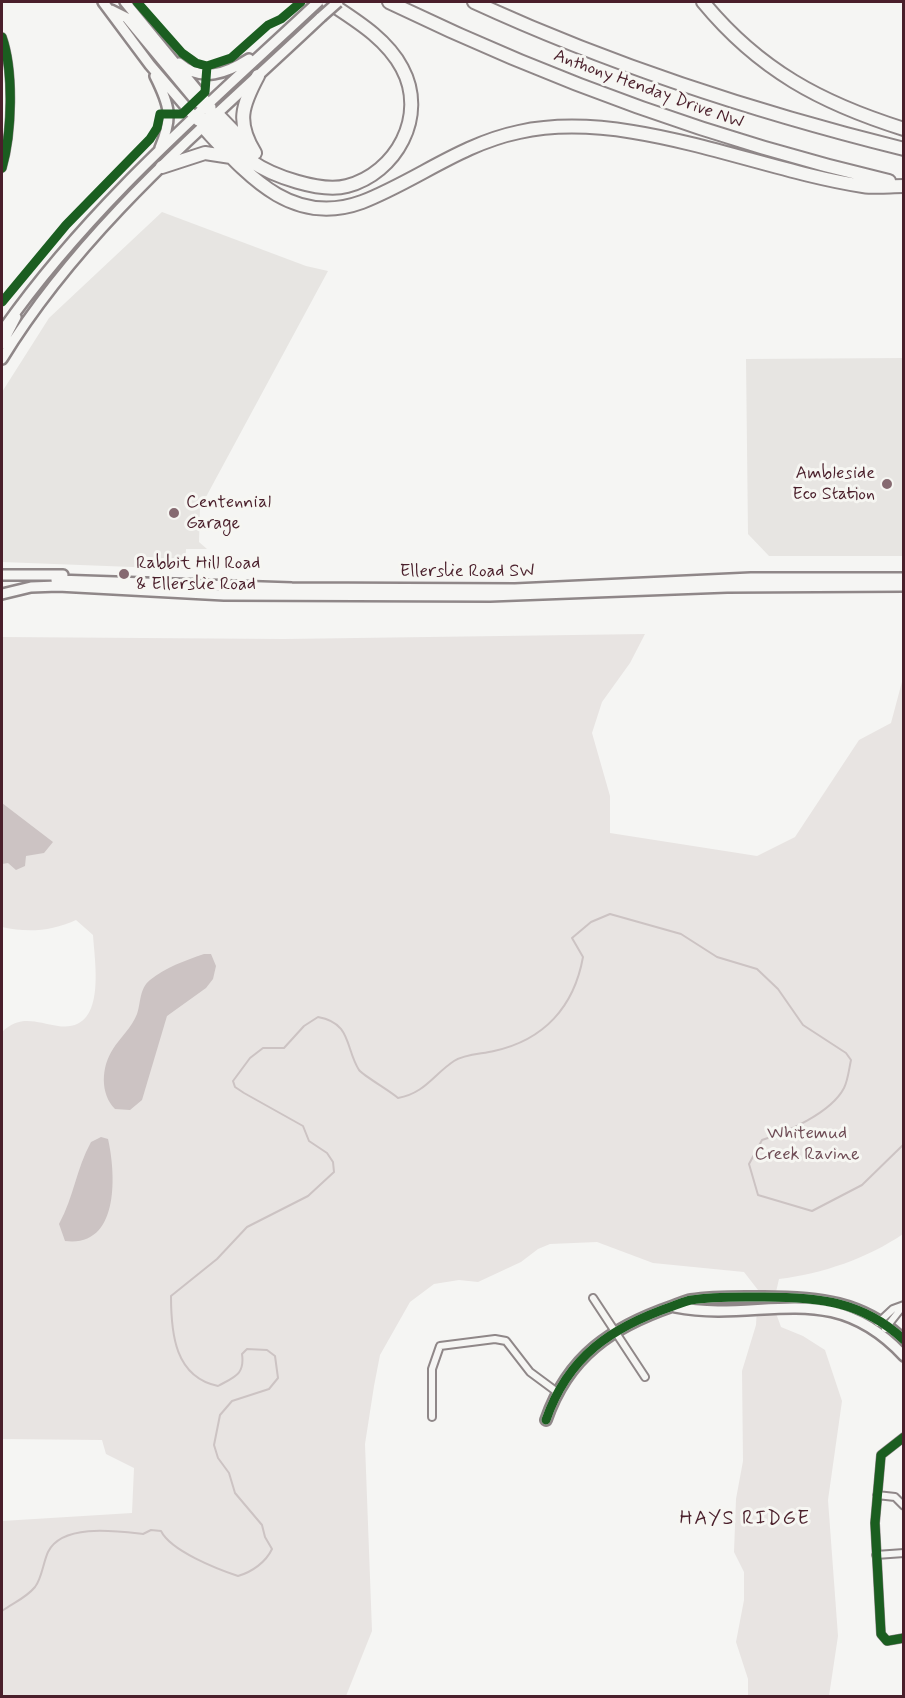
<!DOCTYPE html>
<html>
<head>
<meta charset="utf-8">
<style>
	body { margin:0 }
	#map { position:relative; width:905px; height:1698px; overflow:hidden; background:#f5f5f3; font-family:Mynerve,sans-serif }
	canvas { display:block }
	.frame { position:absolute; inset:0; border:3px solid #4a1f2b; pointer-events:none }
</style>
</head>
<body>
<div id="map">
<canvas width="905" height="1698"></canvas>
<div class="frame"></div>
</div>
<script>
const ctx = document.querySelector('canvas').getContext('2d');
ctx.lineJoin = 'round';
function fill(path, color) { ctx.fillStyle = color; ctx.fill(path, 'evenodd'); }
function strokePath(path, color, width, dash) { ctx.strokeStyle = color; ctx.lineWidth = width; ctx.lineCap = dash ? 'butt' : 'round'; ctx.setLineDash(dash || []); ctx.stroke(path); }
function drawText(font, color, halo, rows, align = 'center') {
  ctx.font = font + ' Mynerve,sans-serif'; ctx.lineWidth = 6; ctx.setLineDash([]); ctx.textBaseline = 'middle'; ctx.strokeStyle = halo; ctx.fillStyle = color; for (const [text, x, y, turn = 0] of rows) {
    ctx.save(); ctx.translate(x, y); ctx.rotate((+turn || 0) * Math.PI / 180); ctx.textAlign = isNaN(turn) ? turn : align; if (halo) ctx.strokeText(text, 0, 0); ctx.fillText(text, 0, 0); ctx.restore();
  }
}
fill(new Path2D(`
	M162,212L306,266L328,271L200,508L199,542L207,549H186L185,569L2,562V392L49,318Z
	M903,358V556H769L748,534L746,359Z`), '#e7e5e2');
fill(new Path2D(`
	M645,634L630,663L602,702L592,733L610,796V833L757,856L795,837L859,740L891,723L903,678V1234C868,1258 822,1274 779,1279L773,1305L781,1327L803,1336L825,1350L842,1401L828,1500L838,1636L829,1696H748V1679L736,1642L744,1600V1572L734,1552L736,1499L743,1461L742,1371L756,1325L758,1290L744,1272L653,1263L597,1242L550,1244L538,1249L521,1262L478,1282L459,1280L434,1284L410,1302L380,1355L374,1386L365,1444L372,1631L346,1696H2V1521L132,1513L134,1468L106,1454L102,1440L2,1439V1032C21,1014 37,1023 58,1026C107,1033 95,965 93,935L76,920C52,931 28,933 2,927V637L284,639Z`), '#e8e4e2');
fill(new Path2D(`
	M2,803L53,842L44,853L26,856L25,866L16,870L8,863L2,864Z
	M204,954H211L216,966L213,979L206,988L167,1016L142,1100L130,1110L115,1109C100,1094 101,1067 113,1049C120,1038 132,1027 137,1014C141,1003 139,989 150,980C166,967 184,961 204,954Z
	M101,1137L108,1139C116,1174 120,1248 65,1241L59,1224C74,1197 76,1169 91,1142Z`), '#ccc3c3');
strokePath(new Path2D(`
	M2,1611C13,1603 26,1598 35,1587C42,1578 43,1563 48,1552C62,1523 117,1531 143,1534L151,1530L161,1531C171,1551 217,1569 238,1576C252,1572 266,1562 272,1549L265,1537L262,1525L235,1493L229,1473L218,1458L214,1445L220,1415L232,1401L269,1389L278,1378L275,1356L267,1350L247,1349L242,1354C245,1375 234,1377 218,1386C175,1377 171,1334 171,1296L217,1259L247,1227L308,1196L334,1172L333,1162L327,1153L309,1141L303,1126L244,1093L235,1087L233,1081L250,1058L263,1048H284L304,1026L318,1017C352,1023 345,1048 359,1070C364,1076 390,1091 398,1098C425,1093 433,1075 454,1061C465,1054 482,1054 494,1051C544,1040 574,1007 583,957L572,938L591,922L610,914L681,934L717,957L757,969L778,989L803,1025L846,1053L851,1060C849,1069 848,1080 844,1088C831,1113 787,1132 762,1140L749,1164L758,1195L812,1211L862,1185L904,1144`), '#ccc3c3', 2);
const street = new Path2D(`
	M2,37C14,71 12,133 2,168
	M593,1298L645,1377
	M878,1323L893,1309L904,1305
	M885,1329L903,1306
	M432,1417V1369L440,1346L495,1339L506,1341L530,1372L557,1392
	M904,1437L881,1455L875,1523L881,1634L887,1641L904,1638
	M877,1495L895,1497L904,1506
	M876,1555L904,1553`);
const secondary = new Path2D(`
	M103,2L150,65L198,121
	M125,2L211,107
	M111,10L127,18L196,101L209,111
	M179,63C202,83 227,73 249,59
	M155,76C170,106 173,117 160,148
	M2,331C90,205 207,106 318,2
	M2,344L16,317
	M2,359C84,225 208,124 321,17
	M2,575H63
	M56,580L292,588L515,589L751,578H904
	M2,594L31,587L58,586L224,595L490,596L727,587L904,586
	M675,1307C762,1324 830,1276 904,1356
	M546,1420C568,1356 612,1327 673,1306C679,1304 685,1301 691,1300C714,1296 740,1297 764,1297C817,1297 863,1301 904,1340`);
const highway = new Path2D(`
	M389,2C550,80 715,140 889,181
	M474,2C613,66 755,112 904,149
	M703,2C759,70 821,103 904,129
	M217,114L247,145
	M195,117C220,120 232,148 251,161C272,176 321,193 347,186C396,173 428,116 402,68C386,38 355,20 328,2
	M203,127C247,174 291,228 362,202C416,181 461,144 519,132C627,108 756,170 863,186C876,188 890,186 904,186
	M255,153C236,122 242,106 258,76
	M162,167L205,153L231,157`);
strokePath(street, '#8f8788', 10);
strokePath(secondary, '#8f8788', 14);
strokePath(highway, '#8f8788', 16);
strokePath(street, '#f5f5f3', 6);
strokePath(secondary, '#f5f5f3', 9);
strokePath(highway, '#f5f5f3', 12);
const secondaryBridge = new Path2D(`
	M321,17L338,2`);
strokePath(secondaryBridge, '#8f8788', 14, []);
strokePath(secondaryBridge, '#f5f5f3', 9);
strokePath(new Path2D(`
	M137,2L182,53L196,63L207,66L231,58L268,25L281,19L301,2
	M2,37C14,71 12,133 2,168
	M2,302L66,225L150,139L157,128L160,114H182L205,92L207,66
	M546,1420C568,1356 612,1327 673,1306C679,1304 685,1301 691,1300C714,1296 740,1297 764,1297C817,1297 863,1301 904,1340
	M904,1437L881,1455L875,1523L881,1634L887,1641L904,1638`), '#1b5e20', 9);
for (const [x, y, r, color] of [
	[887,484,6,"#866a71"],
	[174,513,6,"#866a71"],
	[124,574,6,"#866a71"]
]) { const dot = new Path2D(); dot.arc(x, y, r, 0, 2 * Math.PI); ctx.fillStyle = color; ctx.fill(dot); strokePath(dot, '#f6f6f2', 2); }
drawText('18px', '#4a1f2b', '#f6f6f2', [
	["Anthony Henday Drive NW",648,90,20],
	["Ellerslie Road SW",467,572]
]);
drawText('18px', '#4a1f2b', '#f6f6f2', [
	["Ambleside",875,474,"right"],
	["Eco Station",875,495,"right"],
	["Centennial",186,503],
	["Garage",186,524],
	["Rabbit Hill Road",136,564],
	["& Ellerslie Road",136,585]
], 'left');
drawText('18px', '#6f4d56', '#f6f6f2', [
	["Whitemud",807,1134],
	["Creek Ravine",807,1155]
]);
ctx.letterSpacing = '1.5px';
drawText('20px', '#4a1f2b', '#f6f6f2', [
	["HAYS RIDGE",745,1520]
]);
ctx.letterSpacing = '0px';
</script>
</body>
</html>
